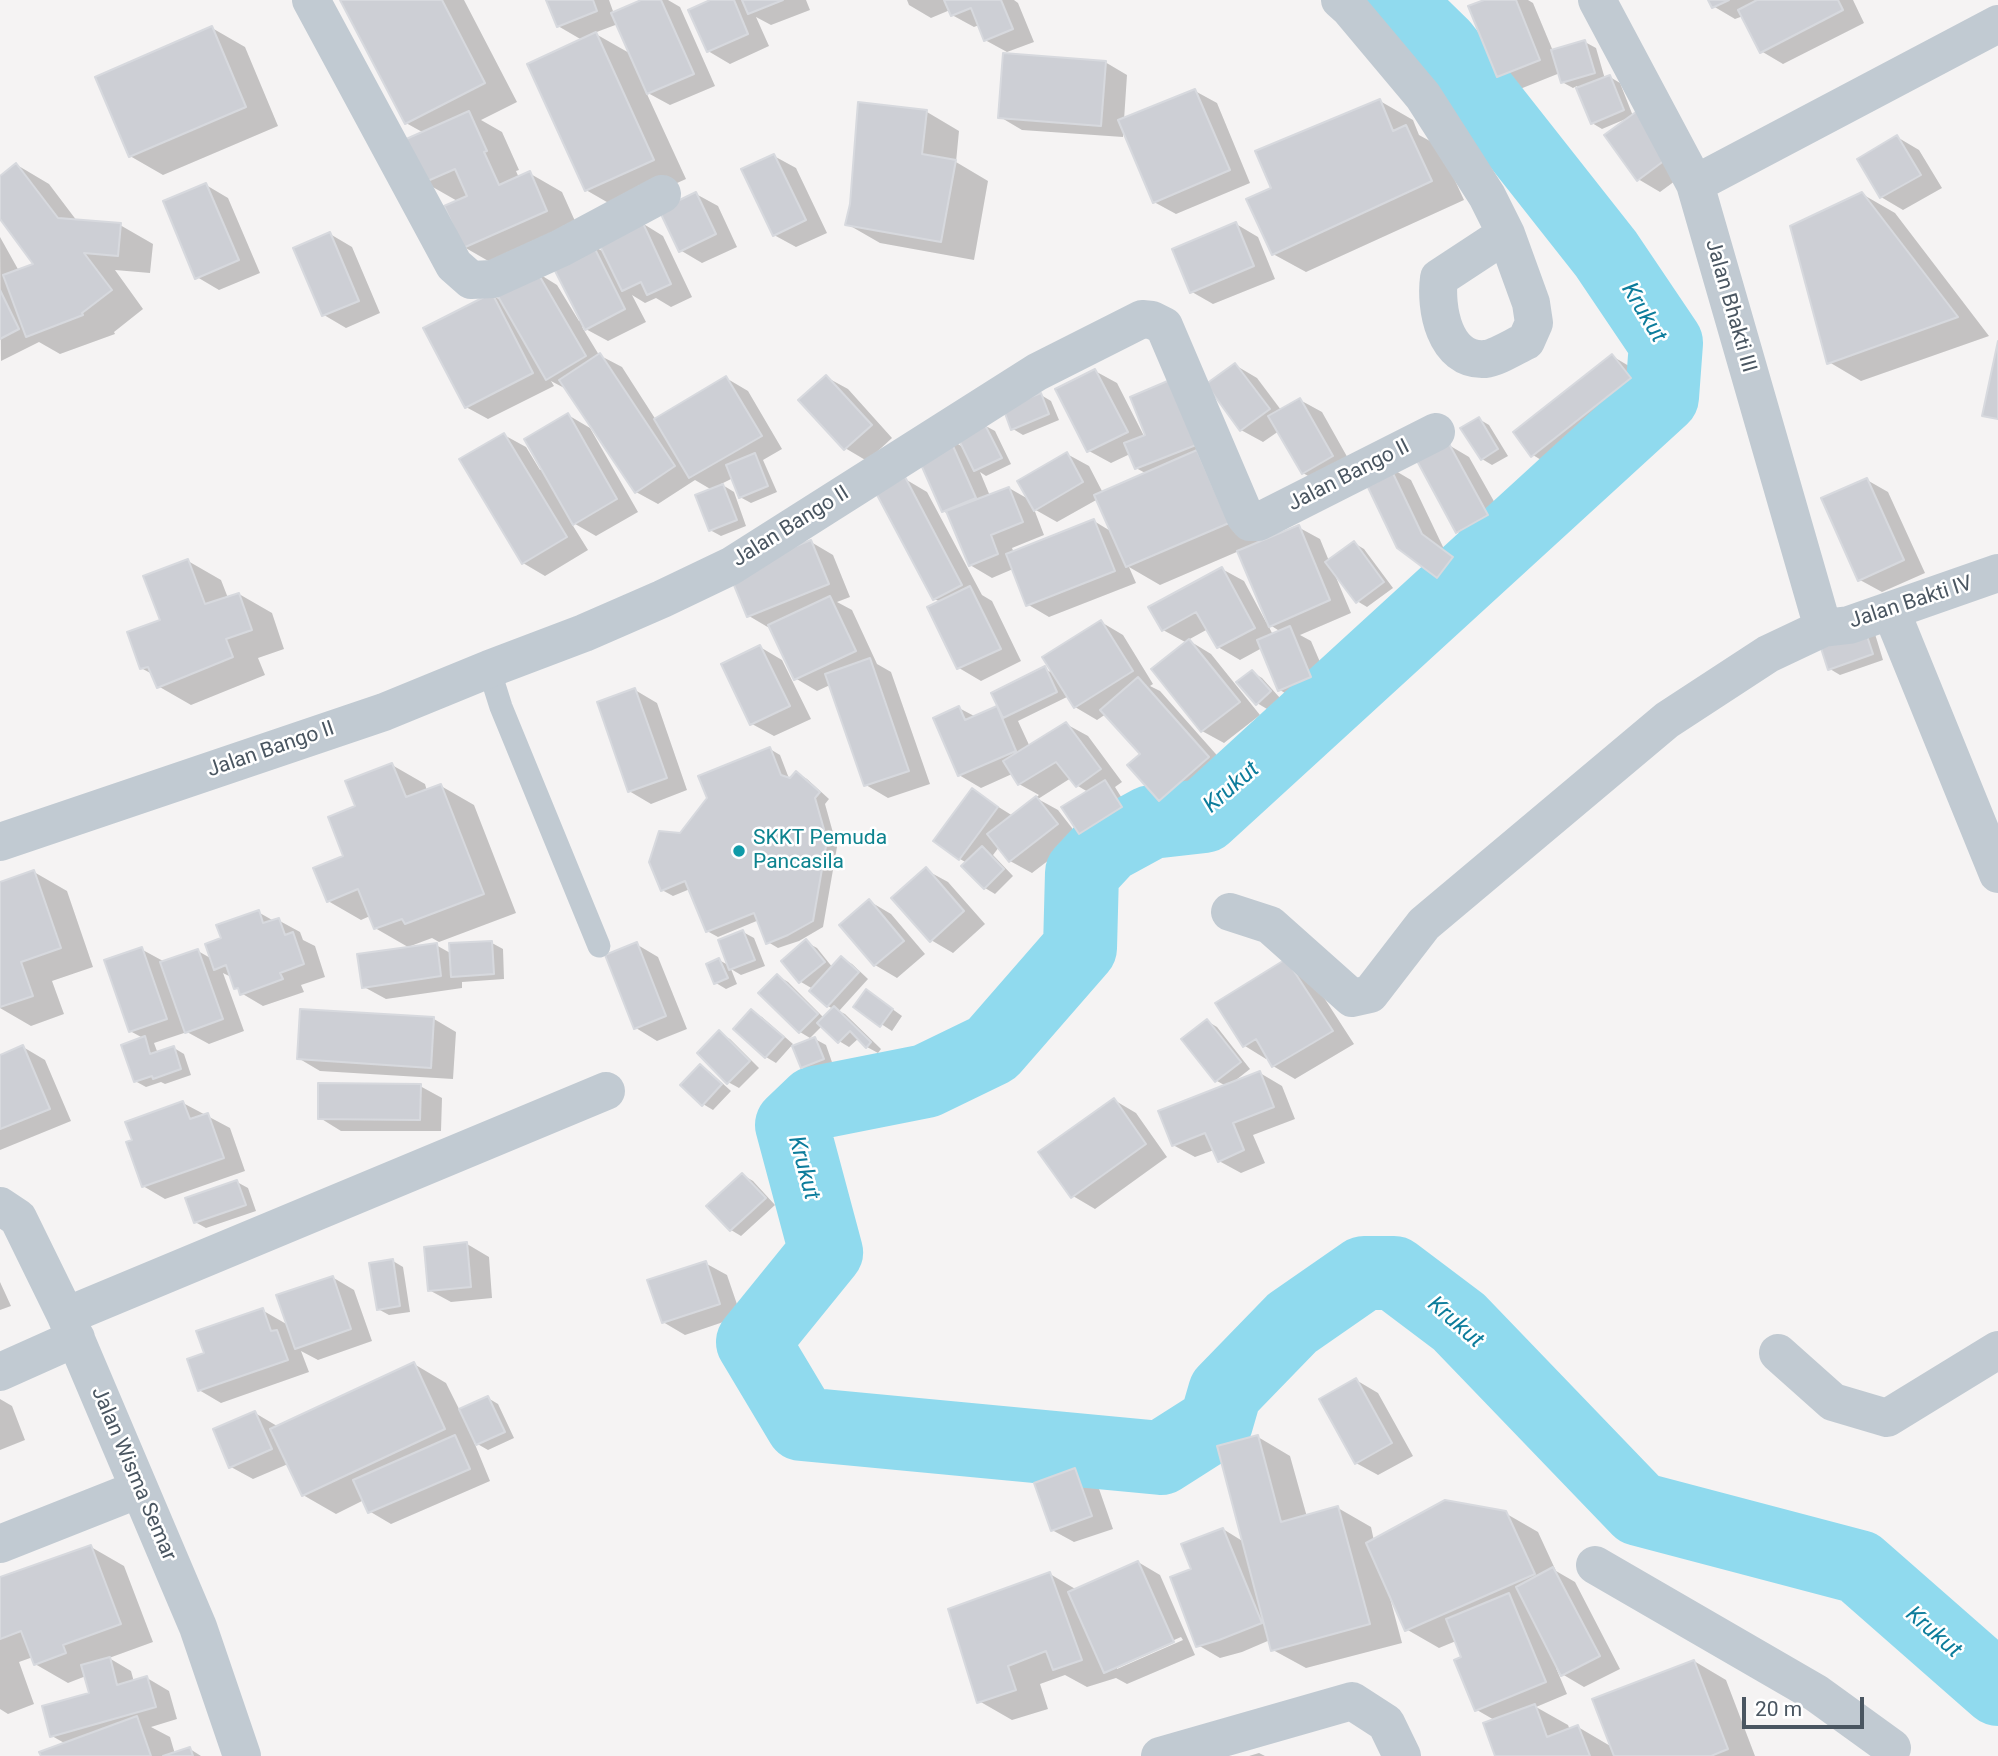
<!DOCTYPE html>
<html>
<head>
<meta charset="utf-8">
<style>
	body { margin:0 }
	#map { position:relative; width:1998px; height:1756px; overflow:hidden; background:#f5f3f3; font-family:Roboto,sans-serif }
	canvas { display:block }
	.scale { position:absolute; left:1742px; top:1697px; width:122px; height:32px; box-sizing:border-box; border:4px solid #4a5661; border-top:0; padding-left:9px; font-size:21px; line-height:24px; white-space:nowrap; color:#4a5661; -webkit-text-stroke:5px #fff; paint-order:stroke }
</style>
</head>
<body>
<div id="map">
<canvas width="1998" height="1756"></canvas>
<div class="scale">20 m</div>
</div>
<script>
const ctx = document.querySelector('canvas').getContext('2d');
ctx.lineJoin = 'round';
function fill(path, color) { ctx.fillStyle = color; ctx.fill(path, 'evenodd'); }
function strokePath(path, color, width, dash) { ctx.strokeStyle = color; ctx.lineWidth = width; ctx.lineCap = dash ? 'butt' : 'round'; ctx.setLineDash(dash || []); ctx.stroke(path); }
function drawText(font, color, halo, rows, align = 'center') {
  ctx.font = font + ' Roboto,sans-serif'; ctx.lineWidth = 5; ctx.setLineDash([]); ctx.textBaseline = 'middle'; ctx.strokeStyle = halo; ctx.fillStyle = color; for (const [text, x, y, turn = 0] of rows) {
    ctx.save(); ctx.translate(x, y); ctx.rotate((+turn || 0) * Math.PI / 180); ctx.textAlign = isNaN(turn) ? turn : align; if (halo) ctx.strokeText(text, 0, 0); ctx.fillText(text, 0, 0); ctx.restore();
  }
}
fill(new Path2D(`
	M342,0H464L517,102L481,120L502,132L519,170L516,171L519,178L529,173L562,192L579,230L497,266L464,247L459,202L424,182V133L406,123Z
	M548,0H609L614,14L641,2L638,0H668L680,7L715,86L670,105L646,92L686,179L619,209L586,190L582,40L558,26ZM618,24L631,54L594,33Z
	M714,0H741L745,2L744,0H806L810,10L771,25L756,17L769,46L730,64L708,51Z
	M907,0H1014L1018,3L1034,42L1007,52L985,40L979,25L974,27L952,15L950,10L931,18L909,5Z
	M1488,0H1528L1533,3L1553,51L1585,42L1596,48L1605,79L1610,77L1620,83L1633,116L1694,167L1660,192L1638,179L1628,118L1602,129L1592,123L1577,86L1573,88L1562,82L1560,73L1520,89L1498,76Z
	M1710,0H1853L1864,23L1783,64L1761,51L1743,16L1735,19L1713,6Z
	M212,28L245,47L278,126L163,175L130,156Z
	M1105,62L1127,75L1124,120L1195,91L1217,103L1250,183L1176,214L1154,202L1123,128V137L1022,130L1000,117Z
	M1380,101L1413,120L1419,135L1439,146L1464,200L1306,272L1273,254V189Z
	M927,112L959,131L956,162L988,181L974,260L880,243L847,224Z
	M1897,137L1919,150L1942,188L1903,210L1881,197Z
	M774,156L796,168L827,233L796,247L774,235Z
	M17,165L49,184L77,221L120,225L153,244L150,273L115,270L143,309L114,332L115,334L60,354L39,342L1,361L0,237L19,271L36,265L0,216V178Z
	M206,185L228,198L260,273L219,290L197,277Z
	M696,194L718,206L737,247L702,263L680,250Z
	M1862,194L1895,213L1989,336L1861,381L1829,362Z
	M642,223L663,236L692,297L671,307L656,298L645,303L632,295L646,322L608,341L582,327L599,355L622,367L656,420L726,378L748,391L782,449L763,460L777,492L751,503L740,497L733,478L721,484L734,492L746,526L721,536L710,530L712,490L695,480L658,504L636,492L568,390L551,381L554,386L488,419L466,407L492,295L502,301L536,272L557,285L579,321L582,320L591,245L606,253Z
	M1236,224L1258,237L1275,279L1213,304L1192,292Z
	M330,234L352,247L380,313L346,328L324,315Z
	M1612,356L1634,369L1652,391L1554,468L1533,455Z
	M1235,365L1257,378L1281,410L1300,400L1322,412L1354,469L1325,486L1303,473L1279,431L1263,442L1241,430Z
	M1095,371L1117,383L1146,440L1149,439L1132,398L1230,471L1261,543L1298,527L1320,539L1329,561L1354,543L1364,549L1393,588L1367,607L1357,601L1335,575L1351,613L1300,635L1311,641L1332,690L1301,703L1280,690L1262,648L1240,660L1218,647L1208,629L1188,640L1211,654L1260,715L1224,743L1202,731L1187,643L1163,630L1222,569L1244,581L1266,622L1268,620L1239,551L1160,585L1129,567L1136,583L1049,617L1027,604L1013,569L992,578L970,565L950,515L943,511L949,439L965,448L984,425L995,431L1011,464L986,476L980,472L990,496L1009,488L1030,500L1067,454L1089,466L1103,493L1147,474L1136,468L1130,454L1111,463L1089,451ZM1098,499L1112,532L1094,521L1014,553L1012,548L1044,535L1034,509L1057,522ZM1267,623L1281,632L1273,635Z
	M826,377L848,389L892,438L867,461L845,448Z
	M1041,395L1051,401L1059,420L1023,435L1013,429Z
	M568,415L590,428L638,512L596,536L570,521L588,550L545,576L523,563L504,435L526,447L540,470L543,469Z
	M1479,419L1489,425L1508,456L1492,465L1482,459Z
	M1447,444L1469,457L1509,528L1480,545L1458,532Z
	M1389,467L1411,480L1444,549L1474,571L1460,590L1438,577L1398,547Z
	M905,479L927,492L982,595L992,601L1021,661L981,681L959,668L941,602L934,599Z
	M1867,480L1888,492L1925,573L1882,592L1860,580Z
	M811,542L833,555L850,597L837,602L852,610L877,664L891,672L930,784L888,798L866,785L830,685L817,691L795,678L771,629L749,616Z
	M188,561L221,580L228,598L239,594L272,613L284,649L258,658L265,675L191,705L158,686L154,675L141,668Z
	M1101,622L1123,635L1153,684L1150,686L1160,691L1230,770L1182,812L1160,800L1143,754L1106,714L1097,720L1075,707L1069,696L1018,721L1030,747L1066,724L1088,736L1122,782L1115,787L1131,813L1090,839L1080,833L1088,792L1078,786L1071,778L1038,799L1058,810L1079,837L1032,873L1010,861L999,847L993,855L1013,876L995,894L985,888L967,863L960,859L973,791L1013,816L1039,795L1019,784L1012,774L981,788L959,775V708L976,717L997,708L1002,712L1044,668L1055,675Z
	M1875,634L1883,660L1840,675L1830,669L1821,643Z
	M760,647L782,660L811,719L774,736L752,724Z
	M1252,672L1262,678L1280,698L1267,709L1257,703Z
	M635,690L657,703L687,790L651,804L629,791Z
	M770,749L780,755L790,781L797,773L807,779L829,799L825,804L837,847L823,927L799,941L778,948L768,942L759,920L718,937L707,931L690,889L673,896L662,890L681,834Z
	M392,765L425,784L427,791L441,786L474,805L516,913L439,942L432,938L408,947L375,928L370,916L361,920L328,901L345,857L357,807Z
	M926,870L948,882L985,924L953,953L931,940Z
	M34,872L67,891L93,967L52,981L64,1014L31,1026L0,1008V884Z
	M869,901L891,914L925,954L897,978L875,965Z
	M258,912L274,921L278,920L300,932L303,940L315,946L325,977L301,985L304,992L263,1006L241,993L240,990L236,988L233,978L223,973L244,1031L209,1044L187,1032L154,1043L158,1054L174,1048L184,1054L191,1075L165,1084L161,1082L146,1087L135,1081L143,1038L130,1031L141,949L163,961L198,951L212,959L223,939Z
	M743,932L754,938L765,966L741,975L731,969L737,984L726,989L716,983L719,960L730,966Z
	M806,942L817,948L833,968L842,958L852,964L868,979L839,1011L845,1014L881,1049L878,1053L867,1047L859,1038L849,1047L839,1041L822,1026L810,1038L800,1032L760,993L778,976L788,982L824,1018L833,1009L828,1006L813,989L801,982L783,961Z
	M492,943L503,949L504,979L462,982V988L386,999L364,987L436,945L452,954Z
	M636,944L658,957L687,1029L657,1041L636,1028Z
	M1286,961L1308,973L1354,1044L1295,1079L1273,1066L1268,1057L1266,1059L1245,1046Z
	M877,998L902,1016L892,1031L855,1007Z
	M751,1011L762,1017L793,1044L776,1063L766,1057Z
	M434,1019L456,1032L453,1079L320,1071L298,1058Z
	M1207,1021L1217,1027L1250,1069L1232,1083L1260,1073L1282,1086L1295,1119L1253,1135L1265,1163L1241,1173L1219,1161L1214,1150L1195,1157L1173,1145L1226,1086L1217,1081Z
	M719,1033L730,1039L759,1068L739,1088L728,1082Z
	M815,1039L826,1045L833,1065L813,1073L803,1067Z
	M23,1047L45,1060L71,1121L0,1150V1057Z
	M700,1066L710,1072L731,1091L713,1110L703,1104Z
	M420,1086L442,1098L441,1131H341L320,1118Z
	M1114,1100L1136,1113L1167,1157L1095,1209L1073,1196Z
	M183,1103L230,1128L245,1171L165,1199L143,1186Z
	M743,1175L753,1181L775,1205L741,1236L731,1230Z
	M237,1182L248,1188L256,1211L206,1228L195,1222Z
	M467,1244L489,1257L492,1298L451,1302L429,1290Z
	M393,1261L403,1267L410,1312L389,1315L378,1309Z
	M705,1263L727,1275L741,1316L685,1335L663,1322Z
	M332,1277L354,1290L372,1341L318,1360L301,1351L309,1372L221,1403L199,1390L206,1354L262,1310L288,1325Z
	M0,1282L11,1306L0,1310Z
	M414,1364L446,1383L460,1411L488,1398L498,1404L514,1438L488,1450L474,1442L490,1481L391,1524L369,1511L364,1500L336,1514L303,1495L288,1464L253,1479L231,1467L255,1413L277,1426Z
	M1356,1380L1378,1393L1413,1456L1378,1475L1356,1463Z
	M0,1399L12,1406L25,1440L0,1450Z
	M1258,1437L1290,1456L1307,1517L1338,1508L1371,1527L1374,1541L1505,1513L1538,1532L1556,1571L1575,1582L1620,1669L1584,1687L1562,1674L1558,1666L1556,1668L1567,1694L1536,1707L1568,1725L1570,1730L1578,1727L1612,1747L1694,1661L1726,1680L1755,1756H1497L1496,1721L1477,1710L1463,1658L1456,1641L1439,1648L1406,1629L1392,1597L1390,1598L1402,1643L1306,1668L1273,1650L1270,1640L1242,1652L1220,1658L1198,1645L1194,1570L1223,1529L1244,1542Z
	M1075,1470L1097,1483L1113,1529L1074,1542L1052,1530Z
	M91,1547L124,1566L153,1642L109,1658L131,1671L134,1682L147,1678L169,1691L177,1719L151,1727L170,1737L175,1754L190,1749L201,1756H43L66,1744L52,1736L91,1694L86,1676L68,1683L35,1664L33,1657L19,1662L34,1704L8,1714L0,1709V1579Z
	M1138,1562L1160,1575L1195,1655L1127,1684L1116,1678L1087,1687L1065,1675L1040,1684L1048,1709L1012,1720L979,1701L1050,1574L1077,1590ZM1181,1637L1183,1640L1117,1669V1665Z
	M1259,1753L1265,1756H1249Z`), '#0003');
strokePath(new Path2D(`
	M1395,0L1442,46L1606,254L1666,343L1662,397L1204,816L1151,822L1107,846L1082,873L1080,948L992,1049L926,1081L815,1103L792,1125L826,1252L753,1342L802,1424L1161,1458L1216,1423L1225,1392L1292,1323L1364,1273H1394L1459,1322L1639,1509L1859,1567L1998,1689`), '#90daee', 74);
const building = new Path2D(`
	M340,0H442L485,83L405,124Z
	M546,0H593L597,11L557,27Z
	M641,0H661L694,74L647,94L611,13Z
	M710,0H734L748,34L707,52L688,10Z
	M742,0H783L748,14Z
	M944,0H1001L1013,29L984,41L971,8L951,16Z
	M1484,0H1516L1540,60L1497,77L1468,6Z
	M1708,0H1729L1712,8Z
	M1757,0H1838L1843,10L1760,53L1738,10Z
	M212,26L246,107L129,157L95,77Z
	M596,32L654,160L585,191L527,64Z
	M1585,40L1595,73L1561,83L1551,50Z
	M1003,53L1106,61L1101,126L998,118Z
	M1610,75L1624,110L1591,124L1576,88Z
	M1195,89L1230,170L1153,203L1118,120Z
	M1380,99L1393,131L1406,125L1432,181L1272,255L1246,199L1271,188L1255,151Z
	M858,102L927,110L922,154L956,160L941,242L845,225L850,204Z
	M1640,109L1673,154L1637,181L1604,135Z
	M469,111L487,151L484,152L499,185L530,171L547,211L463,248L444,206L467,196L455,169L423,183L404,140Z
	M1897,135L1921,175L1880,198L1857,159Z
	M774,154L806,220L773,236L741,169Z
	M16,163L58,218L121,223L118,256L84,253L112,290L82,313L83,315L26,337L3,275L33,264L0,219V176Z
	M206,183L239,260L195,279L163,201Z
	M696,192L716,234L679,252L659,210Z
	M1862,192L1958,317L1827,364L1790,226Z
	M642,221L671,284L647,295L641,282L622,291L598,242Z
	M1236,222L1254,266L1190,293L1172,249Z
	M330,232L359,301L322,316L293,248Z
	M592,243L625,309L585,330L551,263Z
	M536,270L586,356L546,380L496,293Z
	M0,290L19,329L0,339Z
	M492,293L533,373L465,408L423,328Z
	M1998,341V419L1982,416Z
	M600,353L675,466L635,493L559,380Z
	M1612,354L1631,378L1531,457L1513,432Z
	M1235,363L1270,409L1240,431L1206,384Z
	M1095,369L1128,432L1087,452L1055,389Z
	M826,375L872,425L844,450L798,400Z
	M726,376L762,436L689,478L654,419Z
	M1170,380L1196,445L1135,469L1124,443L1145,435L1130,397Z
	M1041,393L1049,414L1011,430L1003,408Z
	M1300,398L1333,456L1302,474L1268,416Z
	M568,413L617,499L573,525L524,439Z
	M1479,417L1498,449L1481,460L1460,428Z
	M984,423L1002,458L974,471L957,436Z
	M504,433L567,537L522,564L459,459Z
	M949,437L976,498L942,512L915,451Z
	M1448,442L1488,515L1456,533L1416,459Z
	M1197,450L1229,523L1126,567L1094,495Z
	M1067,452L1083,482L1034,511L1017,481Z
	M755,453L768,486L739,498L726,465Z
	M1389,465L1422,534L1453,557L1437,578L1397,548L1363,477Z
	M905,477L962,585L933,600L876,493Z
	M1867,478L1904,560L1858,581L1821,498Z
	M723,484L737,520L709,531L695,495Z
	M1009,487L1023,522L991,535L998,554L969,566L946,511Z
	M1094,519L1115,571L1026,606L1006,554Z
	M1299,525L1330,600L1269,627L1237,551Z
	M811,540L829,584L747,617L729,573Z
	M1354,541L1384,582L1356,603L1325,562Z
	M188,559L205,604L239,593L252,630L226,639L233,657L157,688L148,667L140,669L127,632L160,620L143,576Z
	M1222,567L1255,628L1217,648L1196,612L1162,631L1148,607Z
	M970,586L1001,649L957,669L927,607Z
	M830,596L856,651L794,680L768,625Z
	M1101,620L1133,671L1074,708L1042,657Z
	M1290,626L1311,677L1278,691L1257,640Z
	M1864,627L1873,654L1828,670L1819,642Z
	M1189,639L1240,702L1201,732L1151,669Z
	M760,645L790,706L750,725L721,664Z
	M870,658L909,771L864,786L825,674Z
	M1045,666L1057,692L1003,718L991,693Z
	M1252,670L1271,691L1256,705L1236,682Z
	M1138,677L1209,757L1159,801L1127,765L1140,754L1100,710Z
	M635,688L667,778L628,792L597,702Z
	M959,706L965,720L997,706L1016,751L958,776L933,718Z
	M1066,722L1101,769L1076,787L1056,762L1018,785L1003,761Z
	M770,747L781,775L790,778L796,771L820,792L815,798L827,840L813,921L788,935L766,944L754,913L706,932L685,881L661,891L649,862L659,831L680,833L707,798L698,776Z
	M392,763L406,797L441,784L484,894L405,924L402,919L374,929L358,889L327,902L313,868L343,856L328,817L355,806L345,781Z
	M1105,780L1122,807L1079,834L1061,807Z
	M972,788L998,807L959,860L933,841Z
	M1036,796L1058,824L1009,862L987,834Z
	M982,846L1004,869L984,889L961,866Z
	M926,867L964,911L930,942L891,898Z
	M34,870L61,948L21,962L33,996L0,1007V882Z
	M869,899L904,941L874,966L839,925Z
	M259,910L263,923L279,918L285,935L293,932L304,964L280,973L283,979L240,995L238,988L234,989L226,965L214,970L205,944L221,938L216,925Z
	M743,930L755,960L729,970L718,940Z
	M806,939L825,962L799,983L781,961Z
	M492,941L494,974L451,977L449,943Z
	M637,942L666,1016L634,1029L605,955Z
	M437,943L441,976L362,988L357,954Z
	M142,947L167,1019L129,1032L104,960Z
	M198,949L223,1019L185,1033L160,962Z
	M841,956L859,972L827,1007L809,991Z
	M719,958L728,978L714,984L706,964Z
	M1286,959L1333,1031L1272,1067L1256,1039L1243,1047L1215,1003Z
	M777,974L818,1014L799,1033L758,993Z
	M866,989L893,1009L880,1027L853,1007Z
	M834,1006L871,1042L866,1048L850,1031L838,1043L817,1023Z
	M300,1009L434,1017L431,1068L297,1059Z
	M751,1009L784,1037L765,1058L733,1029Z
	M1207,1019L1241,1062L1215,1082L1181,1039Z
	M719,1030L750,1061L727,1084L697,1053Z
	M145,1036L150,1054L174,1046L181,1069L153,1079L152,1076L134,1082L121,1045Z
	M815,1037L824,1059L801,1068L792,1046Z
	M23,1045L50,1109L0,1129V1055Z
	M700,1064L722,1084L702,1106L680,1085Z
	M1260,1071L1274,1107L1233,1123L1244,1150L1218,1162L1205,1133L1172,1146L1158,1111Z
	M318,1083L421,1084L420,1120L318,1119Z
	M1114,1098L1146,1144L1071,1198L1038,1152Z
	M183,1101L190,1119L208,1113L224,1158L142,1187L126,1142L132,1140L125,1122Z
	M742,1173L766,1198L730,1231L706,1206Z
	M237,1180L246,1205L194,1223L185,1198Z
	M467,1242L471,1287L428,1291L424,1247Z
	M393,1259L400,1306L377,1310L369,1263Z
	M706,1261L720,1304L662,1323L647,1280Z
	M333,1276L351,1329L295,1349L276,1295Z
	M263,1308L271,1331L277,1330L288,1360L198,1391L187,1359L204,1353L196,1331Z
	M414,1362L445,1429L302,1496L270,1429Z
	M1356,1378L1392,1443L1355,1464L1319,1399Z
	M488,1396L505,1432L476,1445L459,1409Z
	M255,1411L272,1449L229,1468L213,1429Z
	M455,1435L470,1469L368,1513L353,1480Z
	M1258,1435L1281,1522L1338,1506L1370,1624L1271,1651L1217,1446Z
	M1075,1468L1092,1516L1051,1531L1034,1483Z
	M1445,1500L1506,1511L1535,1574L1405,1631L1366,1543Z
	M1223,1528L1262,1623L1219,1640L1196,1647L1170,1577L1191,1569L1181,1544Z
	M91,1545L121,1624L63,1645L66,1653L34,1665L21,1631L0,1639V1577Z
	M1138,1561L1174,1642L1104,1673L1068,1592Z
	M1553,1567L1600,1656L1561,1676L1516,1587Z
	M1050,1572L1082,1660L1053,1670L1046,1651L1008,1666L1016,1690L977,1703L948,1609Z
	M1509,1593L1546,1682L1475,1711L1454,1660L1461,1657L1446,1619Z
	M110,1657L117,1685L147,1676L156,1707L50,1737L42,1706L89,1693L81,1665Z
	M1694,1660L1728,1749L1711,1756H1614L1592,1699Z
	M1535,1704L1547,1737L1578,1725L1590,1756H1495L1483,1723Z
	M137,1716L151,1756H41L39,1752Z
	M190,1747L193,1756H163Z`);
fill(building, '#cdcfd5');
strokePath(building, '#d7d9de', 2);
strokePath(new Path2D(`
	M489,669L501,707L599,946`), '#c1cad2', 23);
strokePath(new Path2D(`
	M311,0L454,265L471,280L493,279L561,248L662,194
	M1340,0L1350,9L1423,96L1487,196L1506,234L1531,303L1534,323L1526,341C1515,346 1496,358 1485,359C1444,362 1435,307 1439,278L1506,234
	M1597,0L1695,184L1823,628
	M1695,184L1998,24
	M1891,611L1998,874
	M0,842L384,712L489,669L584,633L662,599L731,566L1037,372L1142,319L1152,320L1164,326L1245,516L1250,522H1258L1436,432
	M1230,912L1270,925L1352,998L1370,994L1424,924L1667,720L1768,654L1823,628L1849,625L1998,573
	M0,1206L18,1218L66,1316L198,1627L242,1756
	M66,1316L606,1091
	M1778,1353L1833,1402L1887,1418L1998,1350
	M0,1372L76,1338
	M0,1544L139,1489
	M1595,1565L1816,1693L1892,1748
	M1160,1756L1352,1701L1386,1723L1402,1756`), '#c1cad2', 38);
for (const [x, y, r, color] of [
	[739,851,7,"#0f9aa8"]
]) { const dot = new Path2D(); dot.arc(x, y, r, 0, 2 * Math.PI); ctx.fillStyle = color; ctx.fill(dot); strokePath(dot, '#fff', 2.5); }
drawText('21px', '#4a5661', '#fff', [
	["Jalan Bhakti III",1730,306,74],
	["Jalan Bango II",1349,476,-27],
	["Jalan Bango II",791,527,-32],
	["Jalan Bakti IV",1911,603,-18],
	["Jalan Bango II",271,750,-19],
	["Jalan Wisma Semar",133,1474,67]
]);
drawText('21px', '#0d838f', '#fff', [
	["SKKT Pemuda",753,839],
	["Pancasila",753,863]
], 'left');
drawText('italic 23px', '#0c7c9b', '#fff', [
	["Krukut",1643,313,59],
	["Krukut",1232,788,-41],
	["Krukut",803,1168,75],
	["Krukut",1455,1323,41],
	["Krukut",1933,1633,41]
]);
</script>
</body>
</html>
